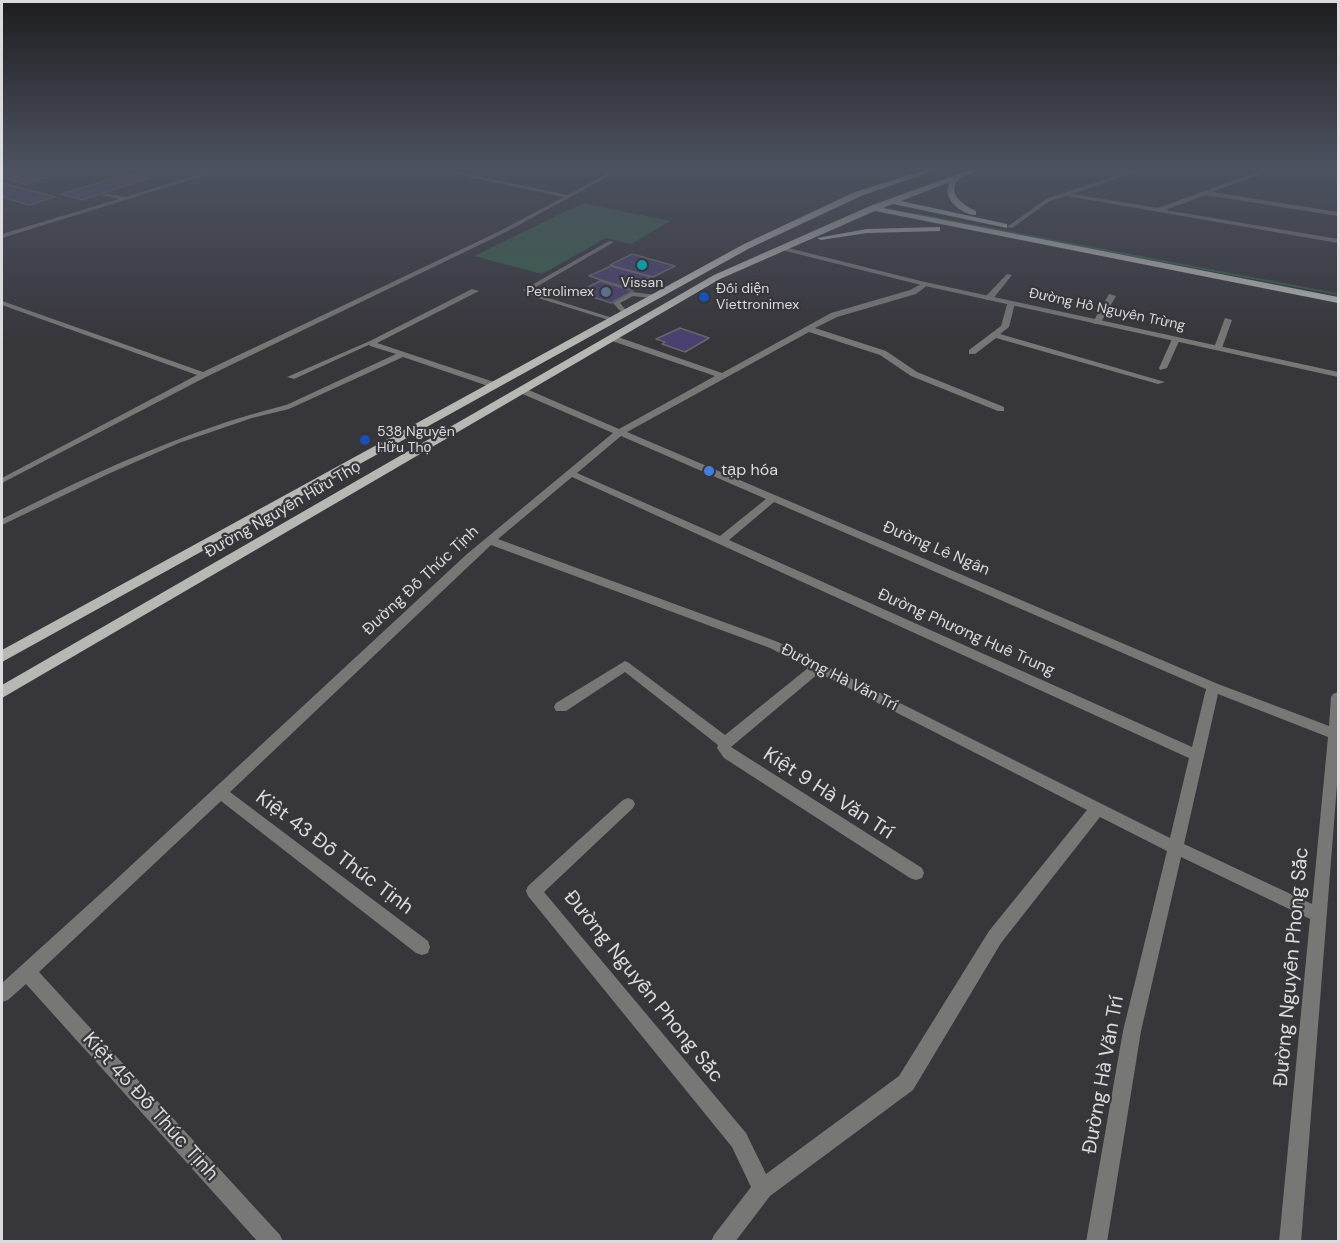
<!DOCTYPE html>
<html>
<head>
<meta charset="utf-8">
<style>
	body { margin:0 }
	#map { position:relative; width:1340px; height:1243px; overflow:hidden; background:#37363b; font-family:"DM Sans",sans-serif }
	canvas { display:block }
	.frame { position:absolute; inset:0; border:3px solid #dbdadd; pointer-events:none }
</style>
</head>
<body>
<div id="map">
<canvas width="1340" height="1243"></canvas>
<div class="frame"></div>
</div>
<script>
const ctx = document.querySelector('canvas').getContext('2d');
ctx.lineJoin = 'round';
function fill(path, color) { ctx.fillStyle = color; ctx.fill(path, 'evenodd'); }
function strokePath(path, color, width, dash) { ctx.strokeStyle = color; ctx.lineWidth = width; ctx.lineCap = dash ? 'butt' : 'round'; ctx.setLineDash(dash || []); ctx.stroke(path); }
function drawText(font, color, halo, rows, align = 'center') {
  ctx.font = font + ' "DM Sans",sans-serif'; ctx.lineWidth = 4.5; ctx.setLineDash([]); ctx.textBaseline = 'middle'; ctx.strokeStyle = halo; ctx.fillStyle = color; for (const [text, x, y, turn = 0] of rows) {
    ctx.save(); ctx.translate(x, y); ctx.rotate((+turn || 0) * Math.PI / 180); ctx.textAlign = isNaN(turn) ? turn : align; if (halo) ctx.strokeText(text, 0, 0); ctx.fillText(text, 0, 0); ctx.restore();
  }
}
fill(new Path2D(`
	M583,203L670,221L631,244L606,238L542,274L474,256Z
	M898,210L1336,293L1338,295L954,223Z`), '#385e4a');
const building = new Path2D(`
	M41,170H71L25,184L8,179Z
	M128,174L149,178L82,200L61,194Z
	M2,183L55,197L29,205L2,197Z
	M632,254L675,266L653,277L610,265Z
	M611,266L651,277L630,289L589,276Z
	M600,281L633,291L611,303L578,292Z
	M680,328L709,338L685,352L662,344L665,342L656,339Z`);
fill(building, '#4b3f6f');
strokePath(building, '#68676c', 1.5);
fill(new Path2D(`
	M214,170H222L2,238V234L119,199L103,195V193L125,197Z
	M437,170H447L568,195L614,170H620L504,233L206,377L2,483V478L197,375L2,305V301L203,372L500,231L564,197Z
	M609,241L614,242L531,290L542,296L616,319V321H612L538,298L523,290Z
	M632,292L657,295L660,297L657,299L633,296L620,303L629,314L624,315L613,303Z
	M370,341L375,342L294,379L287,377Z
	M286,405H289V409L252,418L179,443L108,474L2,525V519C94,473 186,430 286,405Z`), '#777876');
fill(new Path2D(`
	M1133,170H1141L1072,194L1158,208L1262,170H1270L1212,192L1338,212V216L1206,195L1165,210L1338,239V243L1067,196L1050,201L1012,228L1007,227L1046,199Z
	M1007,274L1012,275L992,300H986V296Z
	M923,283L929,284L916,294L837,317L815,328L886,351L917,372L1004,407V411H998L911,376L880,355L809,332L627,432L1218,684L1329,726L1331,697L1333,694L1338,692V772L1301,1242H1279L1310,919L1181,857L1141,1031L1107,1242H1086L1123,1031L1167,851L1100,817L1001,943L913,1090L770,1196L735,1242H711L714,1235L751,1187L732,1147L528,896L526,891L528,886L623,800L628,798L633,800L635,804L633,808L544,892L746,1133L766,1174L899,1076L989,931L1087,810L819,673L731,747L922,868L924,873L922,878L916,880L910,878L724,758L717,748L718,745L625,672L566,711H556L554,707L556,703L625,661L629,663L725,735L808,668L770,648L491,545L230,792L428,941L430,947L428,953L422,955L416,953L221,801L39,972L280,1235L283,1242H258L26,984L8,1000L2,1002V983L109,886L467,554L613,433L518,392V388H524L619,429L715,376L609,340V336H615L722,373L831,313L910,290ZM621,436L766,499L720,536L577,473ZM572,477L1189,758L1170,838L778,642L498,539ZM774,502L1206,689L1192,747L729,540ZM1218,694L1328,737L1312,904L1184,844Z
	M472,289L479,291L377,343L497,383V387H491L403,357L289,409H283L282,407L396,354L370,346L368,342Z
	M1109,294L1116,296L1100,324H1094L1093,322Z
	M1008,301L1015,303L1009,327L1000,334L1165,382L1158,384L996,338L975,354H969V350L1001,326Z
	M1225,318L1232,320L1222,348L1215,350L1214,348Z
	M1173,337L1180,339L1167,368L1160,370L1159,368Z`), '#777876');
fill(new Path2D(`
	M780,246L925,282L1338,372V377L925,286L778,249V247Z`), '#777876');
fill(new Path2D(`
	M925,170H936L861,196L750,248L2,662V650L744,244L855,192Z
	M969,170H979C974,173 966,175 961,178C943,191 964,206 976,211V215C961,215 940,197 950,182L901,201L1007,224V228L893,204L883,208L1338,297V303L875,211L720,279L2,698V685L714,275L870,206Z
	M937,227H940V231L867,233L821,240L817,238L867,229Z`), '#b5b8b3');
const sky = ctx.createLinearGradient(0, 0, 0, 344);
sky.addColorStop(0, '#1e1e20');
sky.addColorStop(0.49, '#4d5260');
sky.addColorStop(1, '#4d526000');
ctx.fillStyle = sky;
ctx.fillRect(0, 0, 1340, 344);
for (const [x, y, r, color] of [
	[642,265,6,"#0f9aa8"],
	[606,292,6,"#5c6f8a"],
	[704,297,6,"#1a4fb4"],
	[365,440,6,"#1a4fb4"],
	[709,471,6,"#3f7fe0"]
]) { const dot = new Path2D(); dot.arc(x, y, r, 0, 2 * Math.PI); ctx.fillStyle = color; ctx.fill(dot); strokePath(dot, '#37363b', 2); }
drawText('14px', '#dbdadd', '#37363b', [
	["Vissan",642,283,"center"],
	["Đối diện",716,289],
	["Viettronimex",716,305],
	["Petrolimex",594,292,"right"],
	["538 Nguyễn",377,432],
	["Hữu Thọ",377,448]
], 'left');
drawText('14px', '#dbdadd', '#37363b', [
	["Đường Hồ Nguyên Trừng",1107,310,12]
]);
drawText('16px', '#dbdadd', '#37363b', [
	["tạp hóa",721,471]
], 'left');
drawText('16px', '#dbdadd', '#37363b', [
	["Đường Nguyễn Hữu Thọ",283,510,-30],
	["Đường Lê Ngân",936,549,23],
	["Đường Đỗ Thúc Tịnh",421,581,-43],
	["Đường Phương Huê Trung",966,633,24],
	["Đường Hà Văn Trí",839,678,27]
]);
drawText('20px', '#dbdadd', '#37363b', [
	["Kiệt 9 Hà Văn Trí",828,794,33],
	["Kiệt 43 Đỗ Thúc Tịnh",334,853,37],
	["Đường Nguyễn Phong Sắc",1292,967,-85],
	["Đường Nguyễn Phong Sắc",643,987,51],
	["Đường Hà Văn Trí",1104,1075,-80],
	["Kiệt 45 Đỗ Thúc Tịnh",150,1107,48]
]);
</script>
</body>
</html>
